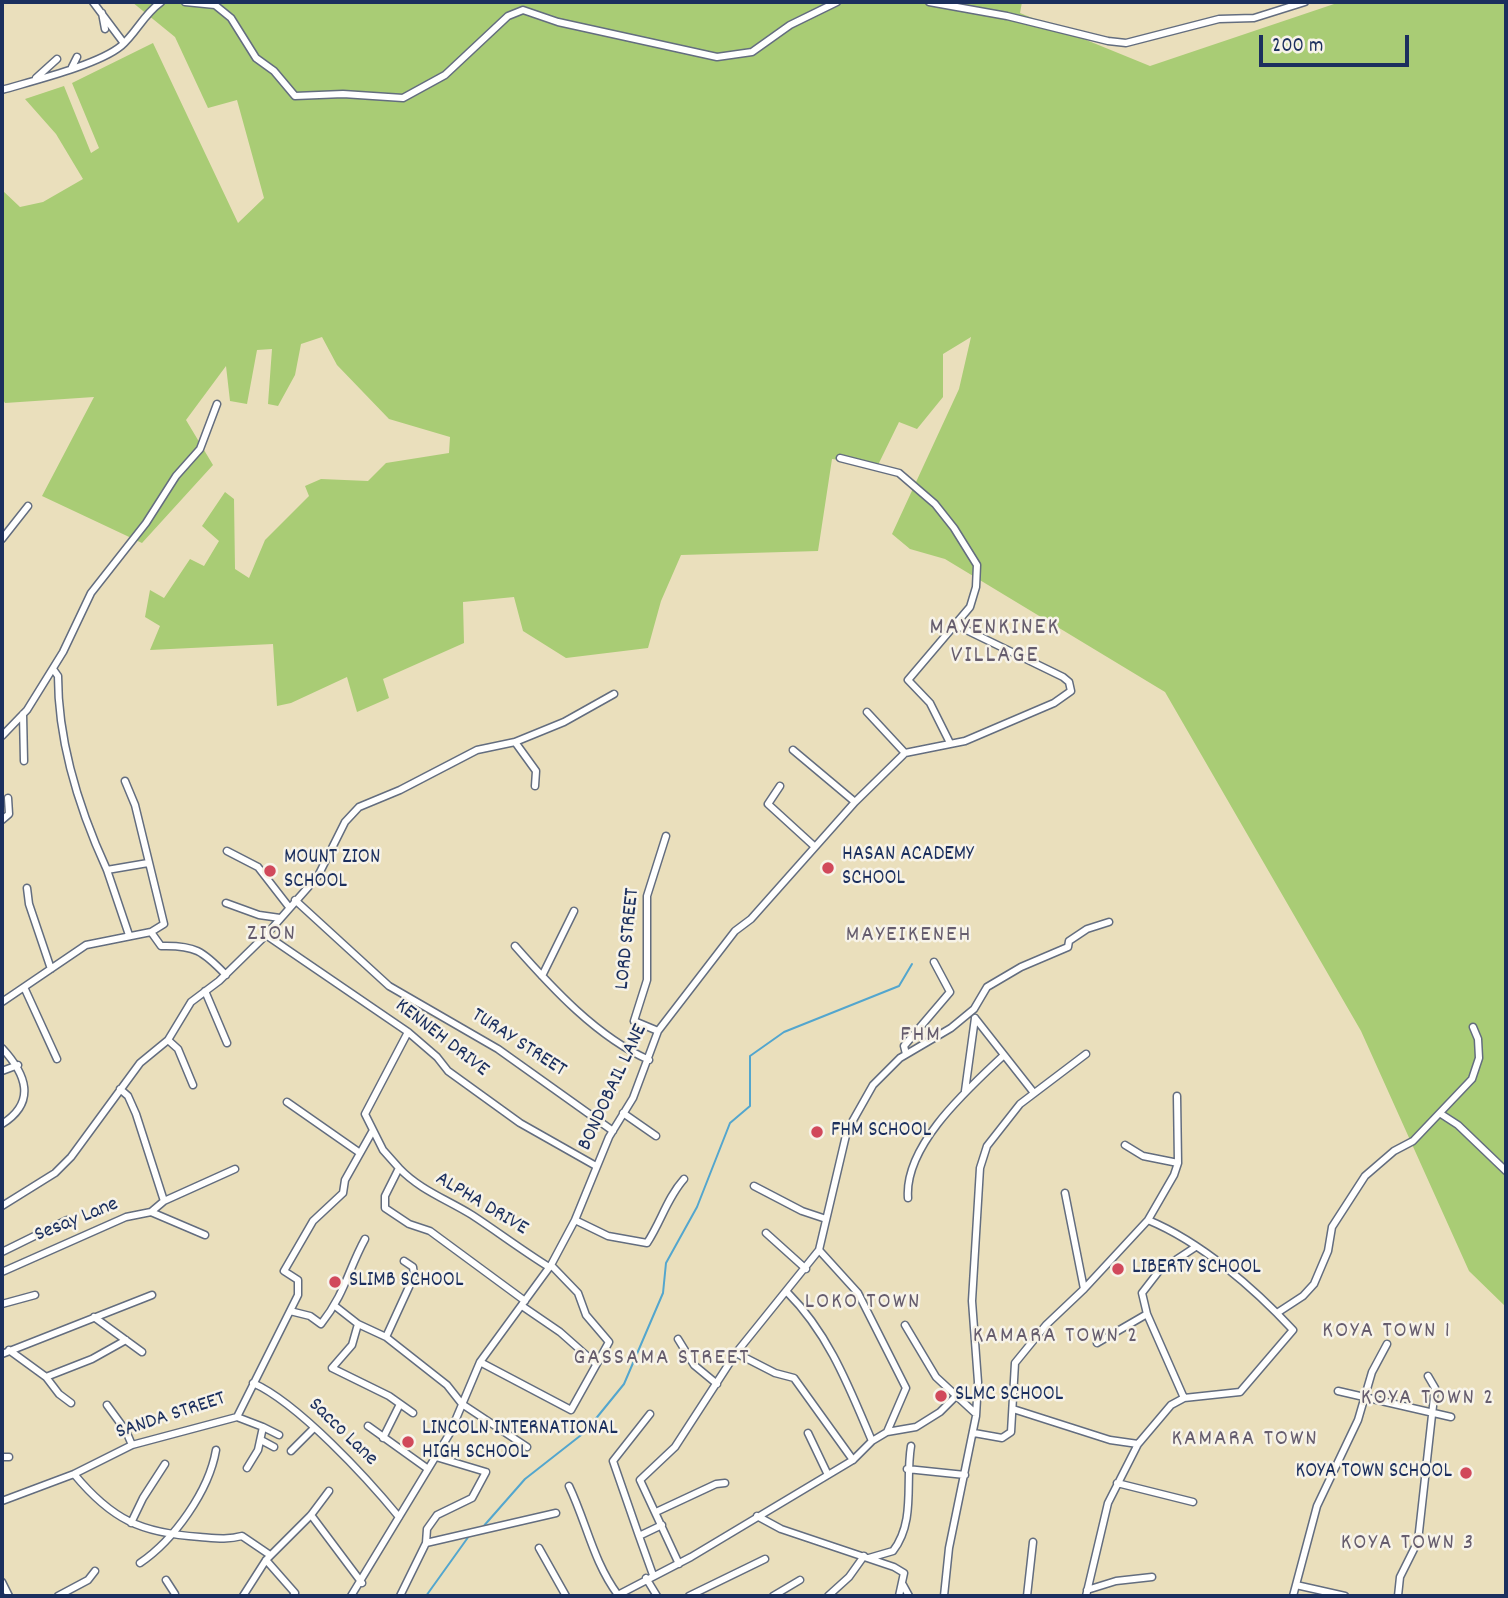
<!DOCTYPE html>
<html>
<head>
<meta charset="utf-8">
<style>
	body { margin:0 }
	#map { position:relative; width:1508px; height:1598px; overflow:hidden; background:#eadfbc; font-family:Dekko,sans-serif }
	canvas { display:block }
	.frame { position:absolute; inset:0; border:4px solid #1b2f5e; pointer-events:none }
	.scale { position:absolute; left:1259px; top:35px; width:150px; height:32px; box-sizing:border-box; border:4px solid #1b2f5e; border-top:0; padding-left:9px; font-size:21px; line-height:24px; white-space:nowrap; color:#1b2f5e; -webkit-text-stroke:5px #f7f3e8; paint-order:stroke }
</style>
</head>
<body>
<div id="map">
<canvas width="1508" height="1598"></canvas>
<div class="frame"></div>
<div class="scale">200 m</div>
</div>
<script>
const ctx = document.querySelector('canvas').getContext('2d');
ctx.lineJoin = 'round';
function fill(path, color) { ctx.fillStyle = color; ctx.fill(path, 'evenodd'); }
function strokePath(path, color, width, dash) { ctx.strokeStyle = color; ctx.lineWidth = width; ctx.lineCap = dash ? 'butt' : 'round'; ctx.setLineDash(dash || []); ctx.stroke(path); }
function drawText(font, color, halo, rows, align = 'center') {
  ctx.font = font + ' Dekko,sans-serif'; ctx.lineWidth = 5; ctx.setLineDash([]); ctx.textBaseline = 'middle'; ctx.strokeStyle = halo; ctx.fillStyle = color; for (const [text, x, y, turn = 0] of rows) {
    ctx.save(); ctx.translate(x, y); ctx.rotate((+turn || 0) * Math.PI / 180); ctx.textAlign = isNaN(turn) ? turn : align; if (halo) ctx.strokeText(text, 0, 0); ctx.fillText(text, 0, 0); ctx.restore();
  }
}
fill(new Path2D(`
	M132,2H1022L1020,13L1150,66L1340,2H1506V1307L1469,1271L1361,1031L1165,692L945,559L910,549L892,534L959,389L971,337L943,354V397L917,429L899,422L878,465L832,459L818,551L681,555L661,601L648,648L566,658L523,631L514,597L463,602L464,643L383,679L389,698L357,712L347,677L291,703L277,706L273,644L150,650L160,626L145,617L150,590L164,598L190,559L204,566L219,541L202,526L225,492L234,499L235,569L249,578L265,540L309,496L305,486L321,479L368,481L386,463L449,453L450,437L389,419L337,365L322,337L301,344L295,375L278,406L268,404L272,349L257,350L247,404L230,401L226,366L186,420L213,465L142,543L42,496L94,397L5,403L2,398V190L20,207L43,202L83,179L56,134L25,99L64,86L91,153L99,148L72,83L153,43L238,223L264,198L237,100L208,108L175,37Z`), '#a9cc75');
strokePath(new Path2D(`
	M482,1528L525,1479L585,1432L624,1384L663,1293L666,1263L697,1207L730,1123L750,1106V1056L784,1032L899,986L912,964
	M426,1596L469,1536`), '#53a6ce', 2);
const minor = new Path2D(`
	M93,2L123,42
	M185,2L215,5L231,18L256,58L274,71L295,96L343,94L403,98L445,75L508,16L523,10L558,22L717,57L752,52L790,25L837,2
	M929,2L1007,16L1108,41L1126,43L1219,19L1254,18L1305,2
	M102,13L105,29
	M72,67L77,57
	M36,78L57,59
	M2,90C32,81 98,65 121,46C137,32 143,15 161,2
	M840,458L899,473L935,504L954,528L977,565L976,587L970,607L908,680L930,703L950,743
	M2,539L28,506
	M53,669L58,676C58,743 79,809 107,870L148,863
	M867,712L905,753
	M23,714L24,761
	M2,736L27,710L63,652L91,593L146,523L176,476L200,449L217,404
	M515,742L536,771L535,786
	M793,750L855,802
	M780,786L768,804L814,846
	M2,820L9,814L8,798
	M227,851L258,867L289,907
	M107,870L129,935
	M27,888L29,904L51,969
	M295,900L389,986L498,1049L613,1131
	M226,903L259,915L280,918
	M151,932L161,946C195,945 203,951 226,975
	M266,935L408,1032L437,1057L448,1071L520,1123L596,1166
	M515,946C552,988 597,1037 649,1060
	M542,976L574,911
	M24,987L57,1059
	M205,991L227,1043
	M2,1002L86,945L151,932L164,924L135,805L125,781
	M975,1018L1034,1093
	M658,1031L634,1021L647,980V896L666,836
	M408,1032L365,1114L383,1150L399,1168L385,1196V1208L409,1224L430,1231L525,1301
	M168,1040L178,1049L193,1085
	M2,1048C26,1074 37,1102 2,1124
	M906,1054L904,1046L950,992L934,962
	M2,1071L18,1065
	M120,1089L128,1096L136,1114L164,1201L151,1212
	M965,1091L975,1018
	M287,1102L360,1153
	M623,1113L656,1136
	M1441,1114L1458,1125L1506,1171
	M1125,1145L1143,1156L1178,1163
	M399,1168C420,1190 446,1199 472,1215C498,1232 523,1251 549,1267
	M754,1186L802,1211L826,1219
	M1065,1193L1084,1289
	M908,1198C904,1145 969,1088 1004,1055
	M164,1201L235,1169
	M2,1206L55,1173L71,1157L140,1063L168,1040L191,1002L219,981L266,935L318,876L345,822L359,807L400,790L477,750L515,742L564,722L614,694
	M575,1220L608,1236L647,1243C661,1222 667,1198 684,1179
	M766,1233L806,1269
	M819,1250L858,1293L906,1388L887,1432
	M2,1252L67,1220
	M2,1272L126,1217L151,1212L205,1235
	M787,1292C829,1334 849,1387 872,1441
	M2,1304L35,1295
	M335,1306L358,1324L386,1337L447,1385L462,1404L527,1447
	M522,1306L560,1332L595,1363
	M290,1311L310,1316L321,1324C345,1294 348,1270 365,1239
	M1277,1313L1303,1296L1314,1284L1328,1251L1332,1227L1365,1176L1394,1151L1413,1141L1472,1079L1479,1058L1478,1039L1473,1027
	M94,1317L142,1352
	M358,1324L352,1345L332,1368L389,1396L413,1413
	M905,1325L936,1377L975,1413
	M386,1337L414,1276L413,1267L404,1261
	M678,1339L694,1365L717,1384
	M1097,1343L1147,1314
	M9,1350L46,1377L92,1359L126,1340
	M736,1353L775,1373L794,1378L853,1460
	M2,1354L152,1295
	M480,1362L571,1410L609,1342L586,1315L578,1293L551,1265
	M46,1377L59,1394L71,1403
	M253,1383C298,1403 367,1478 399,1517
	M1338,1391L1451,1417
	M1184,1398L1147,1314L1142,1293L1159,1271L1194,1248
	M107,1405L126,1431L132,1445
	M1013,1409L1110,1440L1138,1444
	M237,1417L263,1427L258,1450L247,1468
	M368,1426L428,1469
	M263,1427L279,1435
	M808,1433L828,1475
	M974,1433L1002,1438L1011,1432L1015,1363L1046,1325L1084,1289L1148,1220L1174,1175L1178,1163L1177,1096
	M383,1438L400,1404
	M261,1440L274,1447
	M291,1451L313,1429
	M2,1457H9
	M907,1469L965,1475
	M74,1474C112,1520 141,1533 200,1537C214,1538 228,1540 242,1536L270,1555
	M1117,1483L1193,1502
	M569,1486C587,1524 593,1561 618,1595
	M2,1501L74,1474L132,1445L237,1417L298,1295V1280L284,1271L313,1221L343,1193L345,1180L372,1132
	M656,1512L716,1484L725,1483
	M311,1515L362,1583
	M757,1516L781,1529L894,1567L904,1573L899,1596
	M131,1523L143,1498L165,1464
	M639,1536L613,1461L650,1414
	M426,1543L556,1513
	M539,1548L566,1596
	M869,1558L893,1551C916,1521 905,1482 911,1446
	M266,1560L295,1593L293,1596
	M140,1563C174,1540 209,1491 216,1450
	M679,1564L640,1480L675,1447L736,1353L819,1250L847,1131L873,1085L900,1058L951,1028L974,1009L987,987L1021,967L1068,947L1069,941L1087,929L1109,922
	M653,1575L639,1536L662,1525
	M646,1578L657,1596
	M166,1580L175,1594
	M2,1582L9,1596
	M903,1585L909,1596
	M1296,1585L1345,1596
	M1087,1590L1116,1581L1152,1577
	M58,1596L88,1580L95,1571
	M243,1596L266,1560L311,1515L329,1491
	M351,1596L450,1433L480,1362L551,1265L575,1220L609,1137L633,1098L658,1031L735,931L751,919L855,802L905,753L965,741L1054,703L1071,691L1069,682L1063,677L954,624
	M400,1596L426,1543L427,1529L437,1515L472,1498L486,1472L436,1457
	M616,1596L691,1557L853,1460L872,1441L887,1432L916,1427L940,1412L957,1395
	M689,1596L765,1559
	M773,1596L800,1580
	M828,1596L849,1577L864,1556
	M944,1596L949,1548L976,1416L978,1382L972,1301L980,1168L987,1146L1020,1104L1086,1054
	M1027,1596L1033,1542
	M1086,1596L1108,1503L1138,1444L1171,1405L1184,1398L1240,1392L1293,1330C1254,1288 1201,1242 1148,1220
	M1293,1596L1317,1506L1358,1420L1372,1372L1387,1344
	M1398,1596L1400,1577L1418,1541L1435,1388L1428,1376`);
strokePath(minor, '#636d7f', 9);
strokePath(minor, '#fff', 6);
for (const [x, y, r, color] of [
	[828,868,7,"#d1495b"],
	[270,871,7,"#d1495b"],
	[817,1132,7,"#d1495b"],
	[1118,1269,7,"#d1495b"],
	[335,1282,7,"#d1495b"],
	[941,1396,7,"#d1495b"],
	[408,1442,7,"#d1495b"],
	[1466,1473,7,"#d1495b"]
]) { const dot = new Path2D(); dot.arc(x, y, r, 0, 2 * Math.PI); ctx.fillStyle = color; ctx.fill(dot); strokePath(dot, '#f7f3e8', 2.5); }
drawText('21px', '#1b2f5e', '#f7f3e8', [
	["HASAN ACADEMY",842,856],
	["SCHOOL",842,880],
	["MOUNT ZION",284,859],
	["SCHOOL",284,883],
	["FHM SCHOOL",831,1132],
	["LIBERTY SCHOOL",1132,1269],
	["SLIMB SCHOOL",349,1282],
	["SLMC SCHOOL",955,1396],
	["LINCOLN INTERNATIONAL",422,1430],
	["HIGH SCHOOL",422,1454],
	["KOYA TOWN SCHOOL",1452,1473,"right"]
], 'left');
drawText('21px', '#1b2f5e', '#f7f3e8', [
	["LORD STREET",629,939,-84],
	["KENNEH DRIVE",441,1039,38],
	["TURAY STREET",518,1044,33],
	["BONDOBAIL LANE",614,1088,-65],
	["ALPHA DRIVE",481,1205,31],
	["Sesay Lane",77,1221,-22],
	["SANDA STREET",171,1417,-18],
	["Sacco Lane",342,1433,44]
]);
ctx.letterSpacing = '2px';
drawText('23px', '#665d6e', '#f7f3e8', [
	["ZION",272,936],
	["MAYEIKENEH",909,937],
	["FHM",921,1037],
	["LOKO TOWN",863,1304],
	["KOYA TOWN 1",1387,1333],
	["KAMARA TOWN 2",1056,1338],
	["GASSAMA STREET",662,1360],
	["KOYA TOWN 2",1428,1400],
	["KAMARA TOWN",1245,1441],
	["KOYA TOWN 3",1408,1545]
]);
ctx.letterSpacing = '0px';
ctx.letterSpacing = '2px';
drawText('24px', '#665d6e', '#f7f3e8', [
	["MAYENKINEK",995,630],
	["VILLAGE",995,658]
]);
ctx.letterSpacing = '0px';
</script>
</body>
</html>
